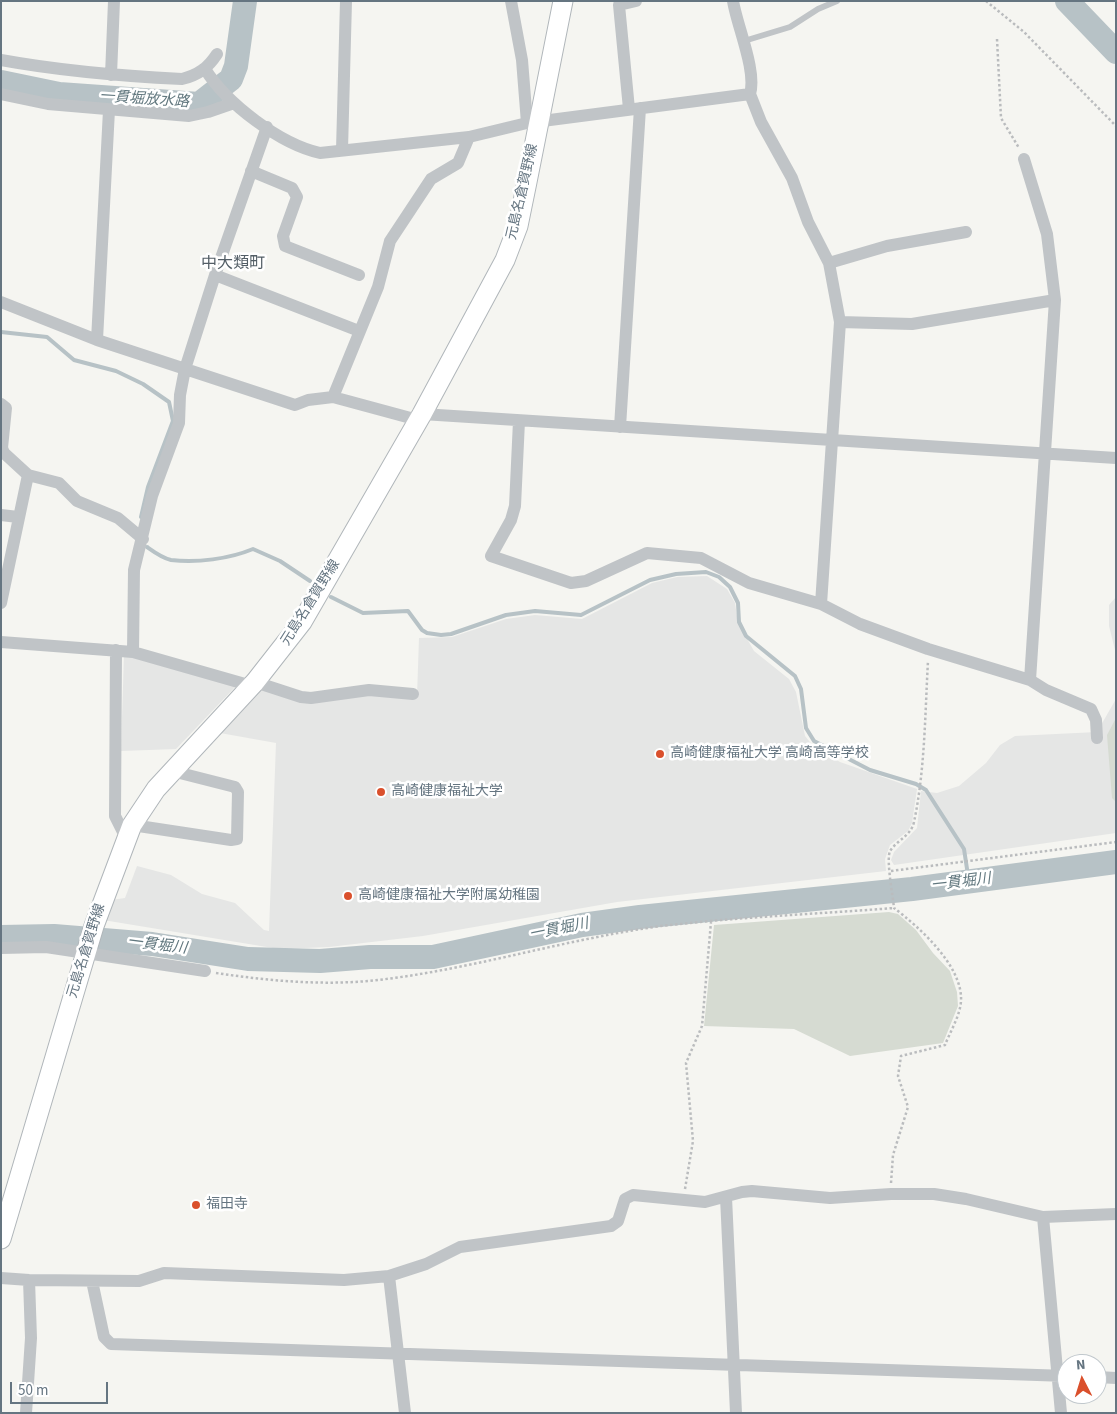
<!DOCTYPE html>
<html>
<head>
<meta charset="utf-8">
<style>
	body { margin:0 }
	#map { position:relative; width:1117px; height:1414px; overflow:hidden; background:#f5f5f1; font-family:"Source Sans 3",sans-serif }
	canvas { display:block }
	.frame { position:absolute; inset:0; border:2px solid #657581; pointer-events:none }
	.north { position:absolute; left:1057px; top:1354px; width:50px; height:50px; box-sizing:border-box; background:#fff; border:1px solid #c1c8cd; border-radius:50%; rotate:355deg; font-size:14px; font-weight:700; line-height:20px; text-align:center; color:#657581 }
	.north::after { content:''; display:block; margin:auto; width:18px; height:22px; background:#da502c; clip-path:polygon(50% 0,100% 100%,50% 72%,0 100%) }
	.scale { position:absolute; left:10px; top:1382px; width:98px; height:22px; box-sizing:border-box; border:2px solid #657581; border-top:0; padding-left:6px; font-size:15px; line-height:18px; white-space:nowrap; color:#657581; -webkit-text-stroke:4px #fff; paint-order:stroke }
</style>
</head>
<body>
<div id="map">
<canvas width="1117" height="1414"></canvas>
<div class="frame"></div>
<div class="north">N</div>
<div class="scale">50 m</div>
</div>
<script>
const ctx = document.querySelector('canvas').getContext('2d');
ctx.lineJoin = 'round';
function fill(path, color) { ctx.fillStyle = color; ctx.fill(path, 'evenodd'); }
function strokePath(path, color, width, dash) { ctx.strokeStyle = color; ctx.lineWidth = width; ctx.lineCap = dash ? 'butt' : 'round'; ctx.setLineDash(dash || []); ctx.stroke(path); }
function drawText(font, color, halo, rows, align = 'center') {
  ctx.font = font + ' "Source Sans 3","Noto Sans JP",sans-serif'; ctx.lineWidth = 5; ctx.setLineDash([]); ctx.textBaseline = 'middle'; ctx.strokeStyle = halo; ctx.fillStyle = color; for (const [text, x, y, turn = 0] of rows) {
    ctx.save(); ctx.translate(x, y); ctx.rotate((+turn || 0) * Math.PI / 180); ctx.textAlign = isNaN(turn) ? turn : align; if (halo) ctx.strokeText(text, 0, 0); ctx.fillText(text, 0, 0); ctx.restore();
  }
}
fill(new Path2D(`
	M707,576L727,589L735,603L738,623L754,651L789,679L796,692L805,736L814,747L840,762L917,789L912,823L908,831L890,845L885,859L886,871L617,902L423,936L329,947L279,949L103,920L111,900L125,898L137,866L171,875L202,894L235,903L264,930L269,931L276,743L220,733L261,689L345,695L417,696L419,638L452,637L506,619L535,615L582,619L652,583L677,577Z
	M1116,597V654L1109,626V605Z
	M124,654L237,685L176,749L121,751Z
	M1116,699V833L894,865L891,860L894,852L917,828L921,791L937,793L959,786L986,763L1000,745L1015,736L1097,732Z`), '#e5e6e5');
fill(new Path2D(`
	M1116,718V802L1112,798L1107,735Z
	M889,912L898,914L916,930L933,953L950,971L957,992L958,1006L943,1043L850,1056L794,1029L704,1026L714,925Z`), '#d6dbd2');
strokePath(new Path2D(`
	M1,332L47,337L74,360L116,371L143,384L169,402L173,421L148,487L141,517
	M147,547C154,552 162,558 171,560C197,563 229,559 253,549L280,561L310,581
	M331,597L363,613L408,611L422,630L427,633L441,635L451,634L506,615L535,611L581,615L650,580L676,574L706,572L719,577L730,587L738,603L739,622L746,636L795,676L801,689L806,728L814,741L870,770L916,784L926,790L964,849L969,882`), '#b7c2c6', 4);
strokePath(new Path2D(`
	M1067,1L1116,52
	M1,82L59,94L199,104L231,79L236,66L245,1
	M1,937L54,936L152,944L248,959L320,961L370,957H433L582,925L640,917L912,889L1116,862`), '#b7c2c6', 24);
const secondary = new Path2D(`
	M1,1239L94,926L132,825L156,789L255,682L302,622L422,414L505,260L518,226L527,182L563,1`);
strokePath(secondary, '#b0b6ba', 21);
strokePath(new Path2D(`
	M986,1L1024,32L1116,126
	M997,39L1001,118L1019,148
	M891,871L1116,842
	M216,973C270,981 324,986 378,980C474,969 566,939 661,926C738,917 817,914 894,908
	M891,1183L893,1155L908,1107L898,1076L901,1056L945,1045C950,1032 960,1016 961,1001C963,966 919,927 894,908C893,897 886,860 890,851C897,840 911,836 914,822C925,770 925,714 928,661
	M685,1189L693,1141L686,1063L702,1026L711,922`), '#babcbe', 2.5, [2.5, 2.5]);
strokePath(new Path2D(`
	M744,41L790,27L818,9L837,1`), '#c0c4c7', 6);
strokePath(new Path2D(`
	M511,1L522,60L527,123
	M733,1C737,26 757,71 750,94
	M1,60C61,71 121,76 182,79C198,75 208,68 217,54
	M205,69C227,104 280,144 320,153L469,137L527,123L750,94L761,122L792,178L808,222L829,263L840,322L821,604
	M111,75L114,1
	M1,94L48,104L189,116L208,112L234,103
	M629,109L619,5L636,1
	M342,150L346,1
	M1024,159L1047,234L1055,300
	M251,171L292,188L297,197L283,236L285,246L359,275
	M829,263L887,246L966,232
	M215,275L359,331
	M1,302L97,340L295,405L308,400L333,397L418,420
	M840,322L912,324L1055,300L1030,680
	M97,340L109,110
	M333,397L378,287L390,241L431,179L458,163L469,137
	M1,404L6,408L2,448L4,453L28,475L59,483L77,501L118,518L143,539
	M422,414L1116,458
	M519,421L515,506L511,520L491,556L571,583L586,581L647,553L701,558L749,583L821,604L860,624L928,649L1030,680L1046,690L1091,709L1096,720L1097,738
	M620,427L640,108
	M1,515L18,517
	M1,603L28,475
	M1,642L133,652L252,686
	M116,650L115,816L126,838
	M133,652L134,570L152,496L179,423L180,395L185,369L215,275L267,127
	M255,682L301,697L311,698L369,690L413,694
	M132,825L231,840L237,839L238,792L235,787L172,771
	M1,948L46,947L205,971
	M726,1197L736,1413
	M1043,1217L1061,1413
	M389,1276L405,1413
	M1,1278L29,1280L139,1281L164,1273L344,1280L389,1276L426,1264L460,1247L611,1226L618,1221L625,1199L633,1195L705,1202L742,1192L752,1191L830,1198L891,1194H934L966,1199L1043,1217L1116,1214
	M92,1281L104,1337L111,1344L1067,1376
	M1097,1377L1116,1378
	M26,1413L31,1338L29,1280`), '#c0c4c7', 12);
strokePath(secondary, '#fff', 19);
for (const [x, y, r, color] of [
	[660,754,5,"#da502c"],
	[381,792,5,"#da502c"],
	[348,896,5,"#da502c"],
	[196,1205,5,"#da502c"]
]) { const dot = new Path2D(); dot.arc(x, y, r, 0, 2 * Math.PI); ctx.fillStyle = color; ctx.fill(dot); strokePath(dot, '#fff', 2); }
drawText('14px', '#657581', '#fff', [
	["元島名倉賀野線",523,192,-77],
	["元島名倉賀野線",311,603,-58],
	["元島名倉賀野線",87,951,-73]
]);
drawText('14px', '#657581', '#fff', [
	["高崎健康福祉大学 高崎高等学校",670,754],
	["高崎健康福祉大学",391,792],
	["高崎健康福祉大学附属幼稚園",358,896],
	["福田寺",206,1205]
], 'left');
drawText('italic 15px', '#61777e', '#fff', [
	["一貫堀放水路",144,100,4],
	["一貫堀川",961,883,-7],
	["一貫堀川",559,930,-11],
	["一貫堀川",157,946,7]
]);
drawText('16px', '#535e66', '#fff', [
	["中大類町",233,264]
]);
</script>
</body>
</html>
